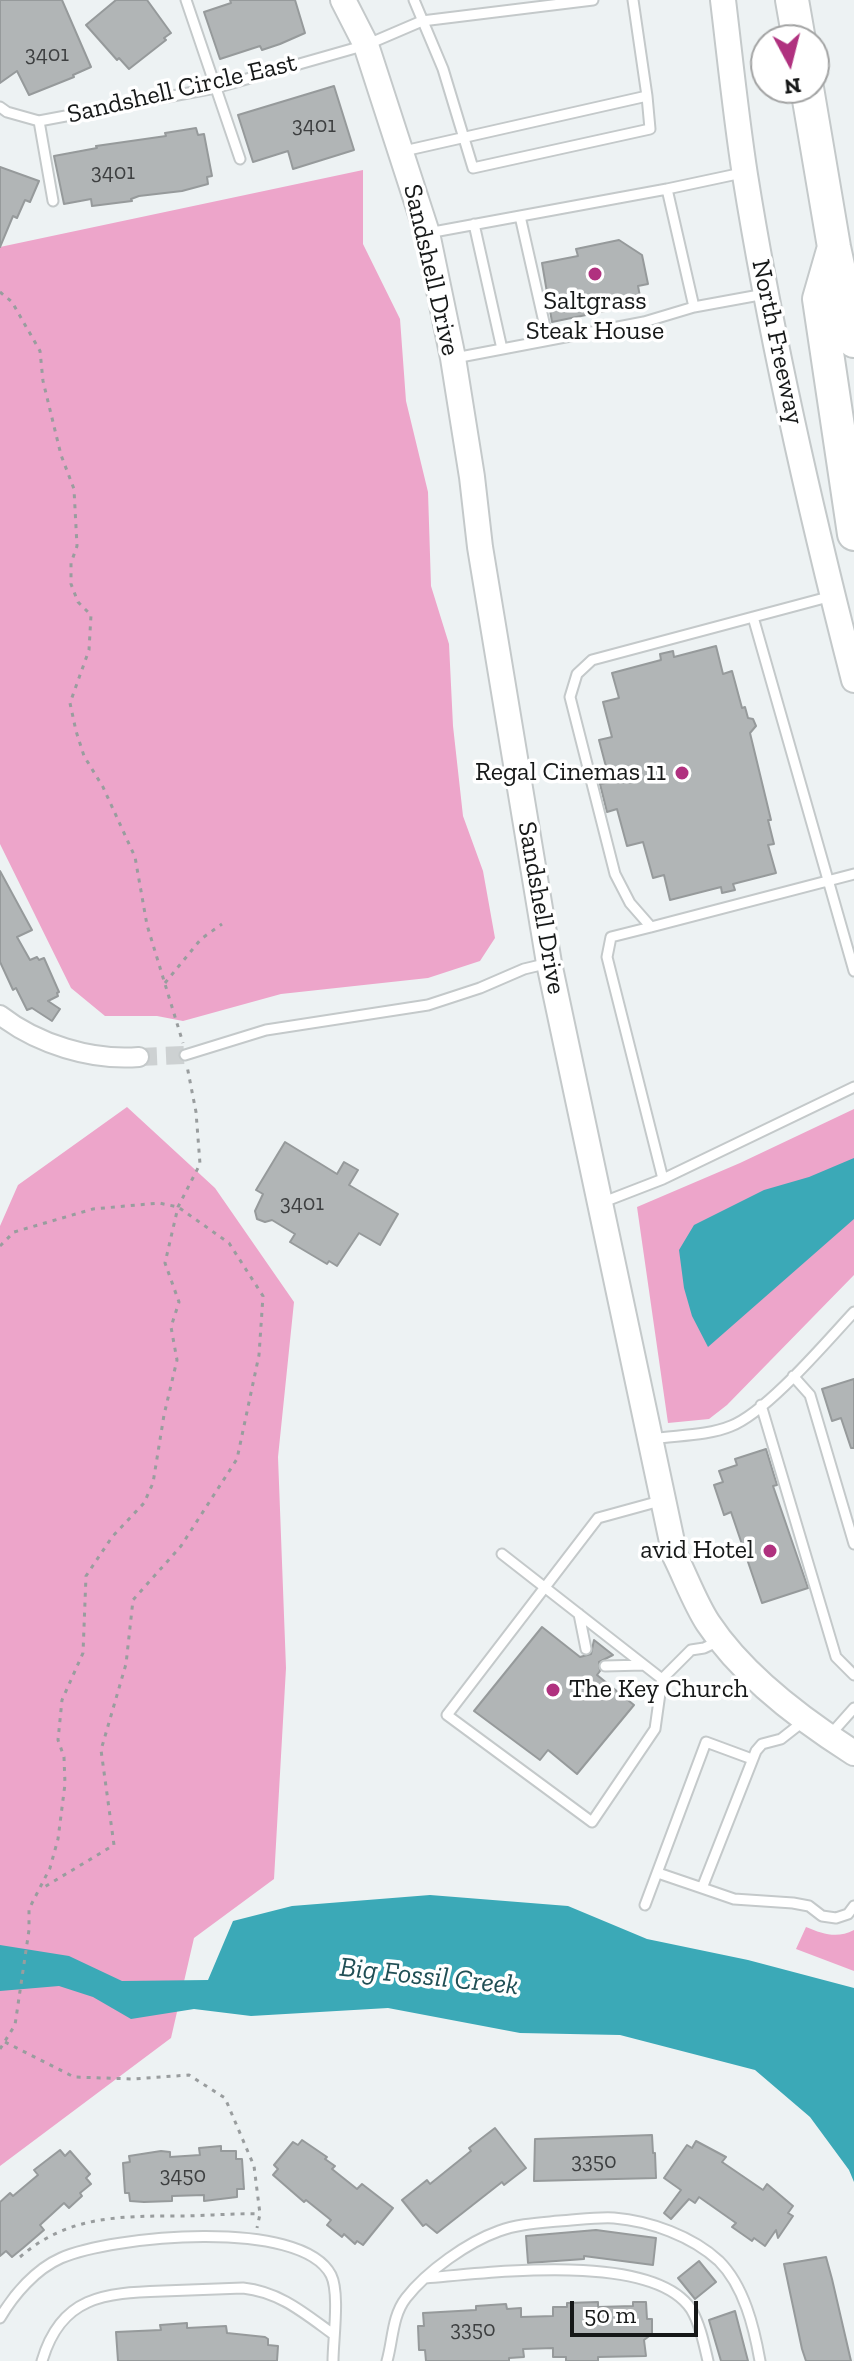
<!DOCTYPE html>
<html>
<head>
<meta charset="utf-8">
<style>
	body { margin:0 }
	#map { position:relative; width:854px; height:2361px; overflow:hidden; background:#edf2f3; font-family:"Zilla Slab",serif }
	canvas { display:block }
	.north { position:absolute; left:750px; top:24px; width:80px; height:80px; box-sizing:border-box; background:#fff; border:2px solid #a2a3a3; border-radius:50%; rotate:173deg; font-size:22px; font-weight:700; line-height:32px; text-align:center; color:#161818 }
	.north::after { content:''; display:block; margin:auto; width:28px; height:36px; background:#b0317f; clip-path:polygon(50% 0,100% 100%,50% 72%,0 100%) }
	.scale { position:absolute; left:570px; top:2301px; width:128px; height:36px; box-sizing:border-box; border:4px solid #161818; border-top:0; padding-left:10px; font-size:24px; line-height:28px; white-space:nowrap; color:#161818; -webkit-text-stroke:6px #fff; paint-order:stroke }
</style>
</head>
<body>
<div id="map">
<canvas width="854" height="2361"></canvas>
<div class="north">N</div>
<div class="scale">50 m</div>
</div>
<script>
const ctx = document.querySelector('canvas').getContext('2d');
ctx.lineJoin = 'round';
function fill(path, color) { ctx.fillStyle = color; ctx.fill(path, 'evenodd'); }
function strokePath(path, color, width, dash) { ctx.strokeStyle = color; ctx.lineWidth = width; ctx.lineCap = dash ? 'butt' : 'round'; ctx.setLineDash(dash || []); ctx.stroke(path); }
function drawText(font, color, halo, rows, align = 'center') {
  ctx.font = font + ' "Zilla Slab",serif'; ctx.lineWidth = 7; ctx.setLineDash([]); ctx.textBaseline = 'middle'; ctx.strokeStyle = halo; ctx.fillStyle = color; for (const [text, x, y, turn = 0] of rows) {
    ctx.save(); ctx.translate(x, y); ctx.rotate((+turn || 0) * Math.PI / 180); ctx.textAlign = isNaN(turn) ? turn : align; if (halo) ctx.strokeText(text, 0, 0); ctx.fillText(text, 0, 0); ctx.restore();
  }
}
fill(new Path2D(`
	M363,170V244L400,319L406,401L428,492L431,586L449,644L453,726L463,816L483,871L495,938L480,961L428,978L281,994L183,1021L157,1016H105L71,988L0,844V247Z
	M127,1107L215,1188L294,1302L278,1457L286,1668L274,1879L194,1938L171,2038L0,2166V1226L18,1185Z
	M854,1109V1275L727,1405L709,1419L668,1423L637,1207L740,1163Z
	M806,1927C823,1934 837,1939 854,1930V1971L796,1949Z`), '#eda5ca');
fill(new Path2D(`
	M854,1158V1219L708,1347L692,1316L684,1288L679,1250L694,1225L764,1190L809,1177Z
	M430,1895L568,1906L647,1939L748,1960L854,1988V2182L849,2170L810,2117L755,2070L620,2035L520,2033L388,2008L251,2016L194,2009L131,2019L93,1997L59,1986L0,1991V1945L69,1956L122,1981L208,1980L233,1921L292,1906Z`), '#3ba9b7');
const building = new Path2D(`
	M0,0H62L91,67L73,75L74,77L29,95L17,71L0,83Z
	M116,0H147L171,33L164,38L166,40L129,69L119,58L117,60L86,25Z
	M230,0H295L305,33L280,44L262,50L260,46L220,59L204,12L231,3Z
	M334,86L354,150L293,169L288,151L253,162L238,115Z
	M196,128L198,135L204,134L212,176L207,177L208,184L182,191L139,196L131,199L132,201L92,206L91,199L64,204L54,156L97,148L96,146L166,136L165,133Z
	M0,167L39,181L30,202L25,200L17,218L13,216L0,247Z
	M619,240L642,255L648,284L638,286L642,307L621,311L620,308L552,322L542,263L578,256L576,249Z
	M716,646L723,674L732,671L742,708L745,707L748,718L753,719L756,726L750,733L771,820H768L774,844L768,845L776,873L733,884L735,890L722,893L721,887L670,900L664,875L653,878L643,842L627,846L617,809L607,812L600,784L610,782L599,740L612,737L603,702L619,698L612,673L661,660L660,654L673,651L674,657Z
	M0,871L32,930L17,937L30,960L37,957L39,960L44,958L59,992L57,993L58,996L48,1001L60,1009L52,1021L32,1008L27,1010L16,988L13,990L0,962Z
	M285,1142L337,1174L344,1162L358,1170L349,1185L398,1214L380,1245L359,1233L337,1266L329,1261L327,1264L290,1242L295,1234L272,1220L265,1222L257,1219L255,1211L263,1194L256,1190Z
	M854,1379V1448H851L841,1418L832,1421L822,1389Z
	M766,1449L777,1485L773,1486L808,1588L762,1603L731,1512L724,1515L714,1485L723,1482L719,1471L737,1465L735,1459Z
	M542,1627L580,1657L591,1654L594,1640L613,1655L599,1662L600,1671L597,1675L634,1705L577,1774L548,1750L540,1760L474,1711Z
	M495,2128L526,2168L504,2185L502,2182L437,2233L426,2224L423,2226L402,2200L427,2180L430,2184L471,2151L469,2148Z
	M652,2135L653,2153H655L656,2178L534,2181L535,2139Z
	M302,2140L327,2157L325,2159L335,2166L332,2169L357,2189L362,2184L393,2208L363,2245L357,2241L355,2244L344,2234L342,2237L327,2225L331,2220L306,2200L304,2202L273,2175L278,2169L274,2165L293,2142L298,2145Z
	M696,2141L726,2157L722,2162L763,2190L767,2184L793,2206L788,2213L793,2216L778,2238L776,2230L765,2246L754,2238L752,2241L732,2227L736,2223L699,2197L695,2203L689,2199L671,2219L664,2213L681,2190L664,2178L687,2145L692,2148Z
	M221,2146V2151H236V2159H242L244,2189H237V2197L204,2201V2195L172,2196V2201L144,2202L130,2201L129,2193H125L123,2163L130,2162L129,2156L161,2151L170,2152V2157L200,2155L199,2148Z
	M60,2150L65,2156L70,2151L90,2174L86,2178L91,2184L80,2193L82,2196L69,2208L64,2203L40,2225L44,2230L23,2248L12,2257L6,2251L0,2256V2202L10,2193L13,2196L38,2175L34,2170Z
	M596,2230L656,2238L653,2265L584,2256V2259L528,2263L526,2236Z
	M826,2257L832,2279L851,2361H806L802,2349L784,2264Z
	M699,2261L716,2282L695,2299L678,2278Z
	M598,2302V2307L633,2306V2302H646L647,2319H652V2334L644,2340L646,2356L598,2357V2361H566V2357H553V2348L523,2349L524,2357L509,2358V2361H426L425,2350H419L418,2326H424L423,2313L476,2310V2306L506,2304L507,2309L521,2308V2317L553,2316V2307H567V2303Z
	M735,2311L748,2361H721L709,2320Z
	M187,2323V2328L226,2326L227,2333L265,2337L268,2339V2345L278,2346L277,2361H118L116,2332L161,2330L160,2325Z`);
fill(building, '#b1b5b6');
strokePath(building, '#969a9b', 2);
strokePath(new Path2D(`
	M139,1057L185,1055`), '#cdd1d2', 18, [18, 9]);
const lane = new Path2D(`
	M186,0L240,159
	M414,0L443,69L473,168L650,129L647,96
	M0,107L7,112L39,121L215,88L366,45L422,21L593,0
	M39,121L53,201
	M404,151L647,96L633,0
	M667,189L742,173
	M520,216L548,340
	M474,224L502,349
	M428,233L667,189L694,307L765,294
	M455,358L644,322L694,307
	M832,596L592,660L577,674L570,697L615,874L630,903L651,927L854,874
	M753,617L854,971
	M651,927L611,937L607,957L663,1179
	M185,1055L266,1030L428,1005L480,988L524,969L549,963
	M601,1203L663,1179L854,1087
	M793,1376L810,1395L854,1544
	M761,1405L836,1657L854,1675
	M651,1439C676,1435 707,1436 731,1426C767,1412 826,1342 854,1312
	M502,1554L662,1679L655,1729L592,1822L447,1715L598,1518L660,1501
	M579,1614L586,1649
	M605,1666L644,1665
	M662,1679L691,1650L704,1648L721,1640
	M804,1721L781,1739L762,1744L756,1751L702,1888L734,1899L793,1903L809,1906L822,1916L836,1918L848,1914L854,1906
	M830,1735L854,1708
	M658,1873L702,1888
	M645,1905L706,1742L752,1759
	M426,2278C488,2273 652,2251 691,2309C700,2324 704,2344 708,2361
	M0,2318C14,2294 36,2269 61,2258C111,2236 301,2217 331,2275C340,2293 333,2340 333,2361
	M42,2361C61,2296 104,2293 163,2291C190,2290 216,2289 243,2288C280,2292 304,2313 333,2334
	M387,2361C393,2340 392,2316 406,2298C427,2271 468,2242 499,2231C518,2224 539,2223 559,2221C577,2220 596,2217 614,2218C650,2221 692,2236 719,2261C744,2286 754,2327 760,2361`);
const street = new Path2D(`
	M0,1015C37,1044 92,1061 139,1057`);
const secondary = new Path2D(`
	M343,0L366,45L427,233L453,358L472,477L480,547L549,963L675,1556C686,1578 695,1603 708,1623C743,1676 802,1720 854,1753
	M723,0C730,58 736,117 745,175C772,344 811,513 854,680`);
const highway = new Path2D(`
	M792,0L799,40
	M807,88L834,247L854,341
	M834,247L819,299L854,534`);
strokePath(lane, '#c4c9ca', 13);
strokePath(street, '#c4c9ca', 22);
strokePath(secondary, '#c4c9ca', 28);
strokePath(highway, '#c4c9ca', 36);
strokePath(new Path2D(`
	M0,292L12,302L40,351L43,381L61,455L74,489L77,546L71,563V584L78,602L91,615L89,650L70,703L76,731L84,756L103,787L135,857L147,925L183,1043
	M165,983L201,939L222,924
	M0,1246L14,1232L93,1209L159,1203L178,1207L229,1243L263,1296L259,1355L237,1459L181,1546L133,1600L126,1664L101,1750L114,1845L41,1889
	M5,2042L74,2077L133,2079L189,2075L225,2098L254,2166L260,2214L257,2228
	M0,2049L15,2025L29,1930V1909L50,1868L58,1839L65,1784L64,1757L58,1740L62,1700L83,1653L86,1576L112,1537L144,1503L153,1483L164,1415L177,1360L171,1327L179,1302L165,1263L178,1207L200,1164L196,1112L187,1066
	M20,2257C67,2216 119,2216 179,2216C206,2216 233,2213 260,2214`), '#999d9e', 3, [4, 6]);
strokePath(lane, '#fff', 9);
strokePath(street, '#fff', 18);
strokePath(secondary, '#fff', 24);
strokePath(highway, '#fff', 32);
for (const [x, y, r, color] of [
	[595,274,8,"#b0317f"],
	[682,773,8,"#b0317f"],
	[770,1551,8,"#b0317f"],
	[553,1690,8,"#b0317f"]
]) { const dot = new Path2D(); dot.arc(x, y, r, 0, 2 * Math.PI); ctx.fillStyle = color; ctx.fill(dot); strokePath(dot, '#fff', 3); }
drawText('22px', '#3d3f40', null, [
	["3401",47,55],
	["3401",314,126],
	["3401",113,173],
	["3401",302,1204],
	["3350",594,2162],
	["3450",183,2176],
	["3350",473,2330]
]);
drawText('26px', '#161818', '#fff', [
	["Sandshell Circle East",182,89,-13],
	["Sandshell Drive",431,270,77],
	["North Freeway",777,342,78],
	["Sandshell Drive",541,908,80]
]);
drawText('26px', '#161818', '#fff', [
	["Saltgrass",595,302,"center"],
	["Steak House",595,332,"center"],
	["Regal Cinemas 11",666,773],
	["avid Hotel",754,1551],
	["The Key Church",569,1690,"left"]
], 'right');
drawText('italic 28px', '#204f55', '#fff', [
	["Big Fossil Creek",429,1977,6]
]);
</script>
</body>
</html>
